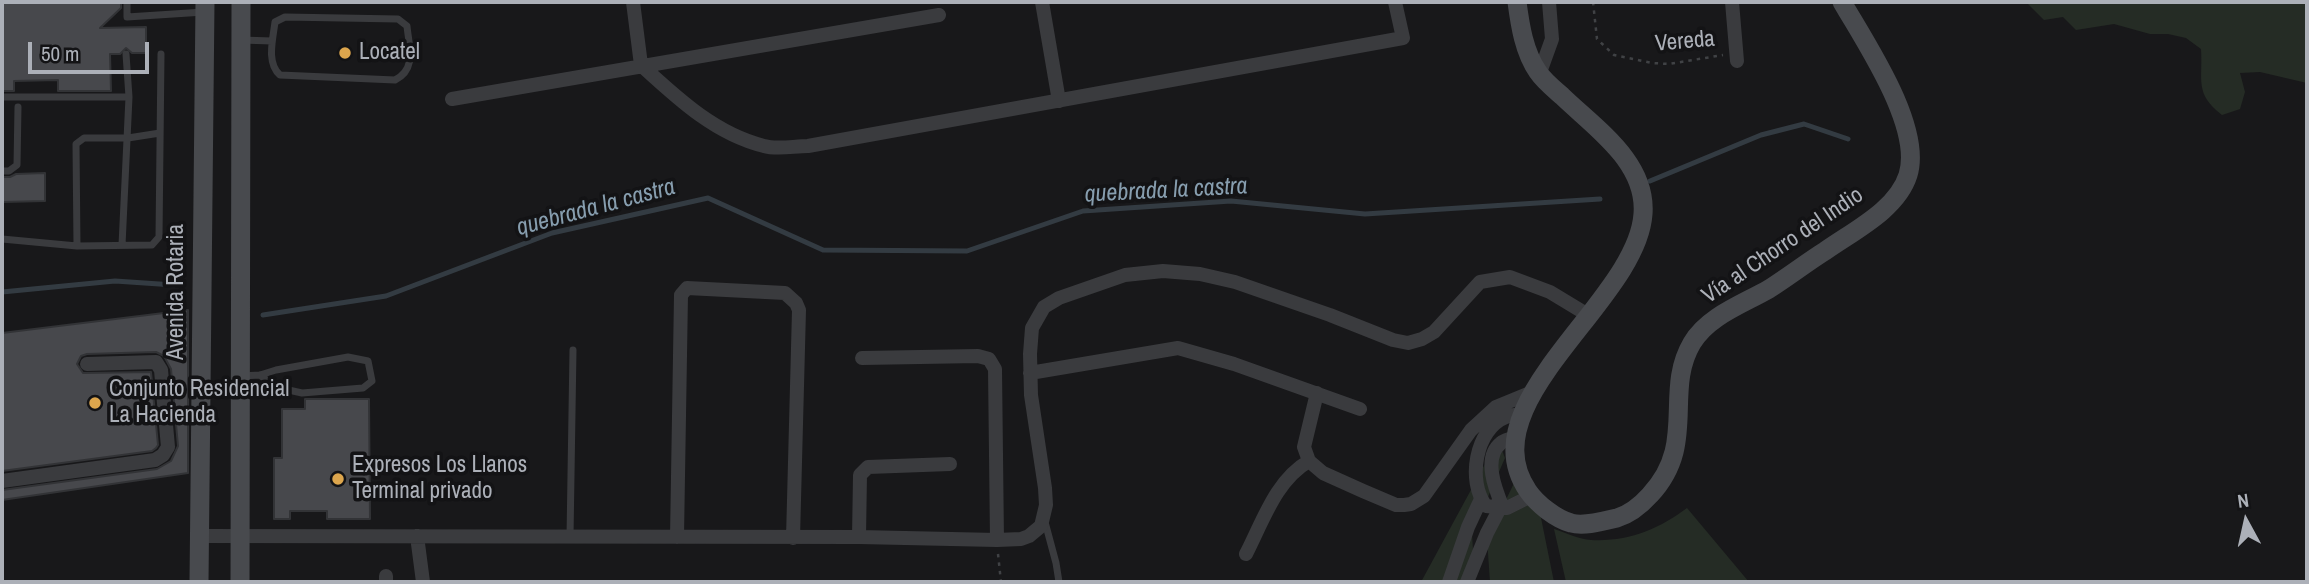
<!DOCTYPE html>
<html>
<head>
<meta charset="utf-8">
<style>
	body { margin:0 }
	#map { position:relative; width:2309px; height:584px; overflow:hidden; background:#18181a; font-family:"Archivo Narrow",sans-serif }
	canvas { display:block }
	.frame { position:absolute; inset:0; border:4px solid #acb0b8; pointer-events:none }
	.north { position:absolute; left:2211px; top:486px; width:70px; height:70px; -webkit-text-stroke:5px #131315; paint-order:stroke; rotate:352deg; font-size:19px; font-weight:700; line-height:28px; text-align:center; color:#acb0b8 }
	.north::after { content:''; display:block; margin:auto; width:24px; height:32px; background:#acb0b8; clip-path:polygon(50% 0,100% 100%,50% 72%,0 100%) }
	.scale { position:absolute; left:28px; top:42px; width:121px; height:32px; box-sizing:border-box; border:4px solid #acb0b8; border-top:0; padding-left:9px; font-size:21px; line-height:24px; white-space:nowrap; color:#acb0b8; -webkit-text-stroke:5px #131315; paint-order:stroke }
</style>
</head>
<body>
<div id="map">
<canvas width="2309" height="584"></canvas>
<div class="frame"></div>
<div class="north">N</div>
<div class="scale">50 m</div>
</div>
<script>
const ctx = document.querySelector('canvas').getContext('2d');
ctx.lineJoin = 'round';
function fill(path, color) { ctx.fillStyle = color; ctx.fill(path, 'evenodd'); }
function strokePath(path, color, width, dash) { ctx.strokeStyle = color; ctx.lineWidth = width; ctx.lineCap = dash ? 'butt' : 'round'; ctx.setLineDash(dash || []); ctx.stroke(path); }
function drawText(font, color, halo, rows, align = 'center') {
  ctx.font = font + ' "Archivo Narrow",sans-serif'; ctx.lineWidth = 7; ctx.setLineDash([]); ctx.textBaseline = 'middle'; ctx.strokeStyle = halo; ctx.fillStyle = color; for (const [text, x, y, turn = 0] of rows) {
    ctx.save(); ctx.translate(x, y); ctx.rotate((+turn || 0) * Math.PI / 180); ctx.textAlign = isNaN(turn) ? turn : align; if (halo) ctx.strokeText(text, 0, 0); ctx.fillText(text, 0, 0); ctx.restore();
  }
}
fill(new Path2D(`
	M2026,2H2307V83L2260,72L2240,73L2245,92L2240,109L2222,115C2194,93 2203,81 2201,49L2186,38L2168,34H2150L2114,24L2076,30L2063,17L2044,20Z
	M1498,440L1505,458L1472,534L1475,582H1421Z
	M1516,479L1539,508L1554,582H1490L1487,539Z
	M1687,508L1749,582H1566L1554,529C1566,533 1579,539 1591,540C1628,542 1659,529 1687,508Z`), '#252c25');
strokePath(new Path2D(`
	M1650,181L1761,135L1804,124L1848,139
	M2,292L115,281L174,285
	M263,315L386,296L552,233L708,198L823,250L967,251L1083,211L1231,201L1365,214L1600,199`), '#333b42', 5);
const building = new Path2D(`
	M2,2H121V8L100,28L146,27V53H132L126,48L120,54H110L111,91H58V80L14,81V91H2Z
	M45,173V201L2,202V177H10L16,174Z
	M188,310V473L2,500V490L157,469L171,461L178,446L171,369L164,356L156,352L87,354L81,356L77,364L83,373L151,372L158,445L156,448L152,451L2,471V333Z
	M305,399H369L370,519H327V511H290V519H274V458H282V409H305Z`);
fill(building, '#47484c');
strokePath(building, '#323336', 2);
strokePath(new Path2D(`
	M1593,2L1597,39L1614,55L1652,63L1669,64L1723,55
	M998,554L1001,582`), '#404245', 2.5, [3.5, 5]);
strokePath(new Path2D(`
	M127,2V17L204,12
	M285,17L398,19L407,26C409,47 417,69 395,80L280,75C266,63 273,39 275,22Z
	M241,40L272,41
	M126,54L129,97
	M2,97H129L122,245
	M2,171H9L17,165L18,107
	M2,239L77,246L152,245L159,237L161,54
	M77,246L76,144L84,138H128L160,133
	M241,376L260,375L276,370L348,357L368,361L372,381L363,388L302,393L275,387L260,375
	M1045,522L1056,563L1059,582
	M570,537L573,350`), '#3a3b3e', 7);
strokePath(new Path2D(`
	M633,2L641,65C677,98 715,134 764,146C777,150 794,146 808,146L1403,38L1395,2
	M1042,2L1059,101
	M1732,2L1737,61
	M1539,75L1552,39L1549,2
	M452,99L939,15
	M862,358L978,356L989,359L995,369L997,540
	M1030,373L1178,348L1234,364L1360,409
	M1317,393L1304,447L1309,461L1323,473L1363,491L1396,505H1404L1411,504L1424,496L1471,430L1496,407L1535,391
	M1523,414C1518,415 1510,415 1506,417C1475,429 1467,482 1486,506L1507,508L1531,496
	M2,481L155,460L163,455L168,447L161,370L156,362L87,364
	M1503,508C1496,491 1482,458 1501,443C1505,439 1512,438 1517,437
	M200,536L859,537L997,540L1021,539L1029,536L1041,526L1046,505L1045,488L1031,395L1030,354L1032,328L1044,307L1059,298L1125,275L1163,271L1200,274L1235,282L1330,315L1393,340L1408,343L1422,339L1434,332L1480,282L1510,277L1550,292L1588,315
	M417,536L423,582
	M677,537L681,295L687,288L785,293L796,303L799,310L793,538
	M859,537L860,475L868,467L950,464
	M1246,554C1263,521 1276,480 1309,461
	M386,576V582
	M1449,582L1468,527L1481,499
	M1467,582L1487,533L1500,508`), '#3a3b3e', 14);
strokePath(new Path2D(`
	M1517,2C1520,25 1524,52 1538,72C1544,81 1554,89 1562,96C1595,128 1647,162 1643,214C1637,302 1467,402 1528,491C1537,504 1556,519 1571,523C1584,527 1604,521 1617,518C1630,514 1641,505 1650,495C1698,444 1663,392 1692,343C1708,316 1743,304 1769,289C1788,277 1806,263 1825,251C1853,231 1897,210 1908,175C1923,127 1865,42 1842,2
	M199,582L205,2
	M240,582L241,2`), '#484a4e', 19);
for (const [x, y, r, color] of [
	[345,53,7,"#dda64d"],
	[95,403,7,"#dda64d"],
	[338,479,7,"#dda64d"]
]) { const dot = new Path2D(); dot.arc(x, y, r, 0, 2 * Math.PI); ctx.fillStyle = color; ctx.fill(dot); strokePath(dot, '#131315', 2.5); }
drawText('23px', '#acb0b8', '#131315', [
	["Vereda",1685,42,-5],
	["Vía al Chorro del Indio",1783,246,-34],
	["Avenida Rotaria",177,292,-90]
]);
drawText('23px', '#acb0b8', '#131315', [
	["Locatel",359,53],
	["Conjunto Residencial",109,390],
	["La Hacienda",109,416],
	["Expresos Los Llanos",352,466],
	["Terminal privado",352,492]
], 'left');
drawText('italic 24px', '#879eaf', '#131315', [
	["quebrada la castra",1166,191,-3],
	["quebrada la castra",596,208,-15]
]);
</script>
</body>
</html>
